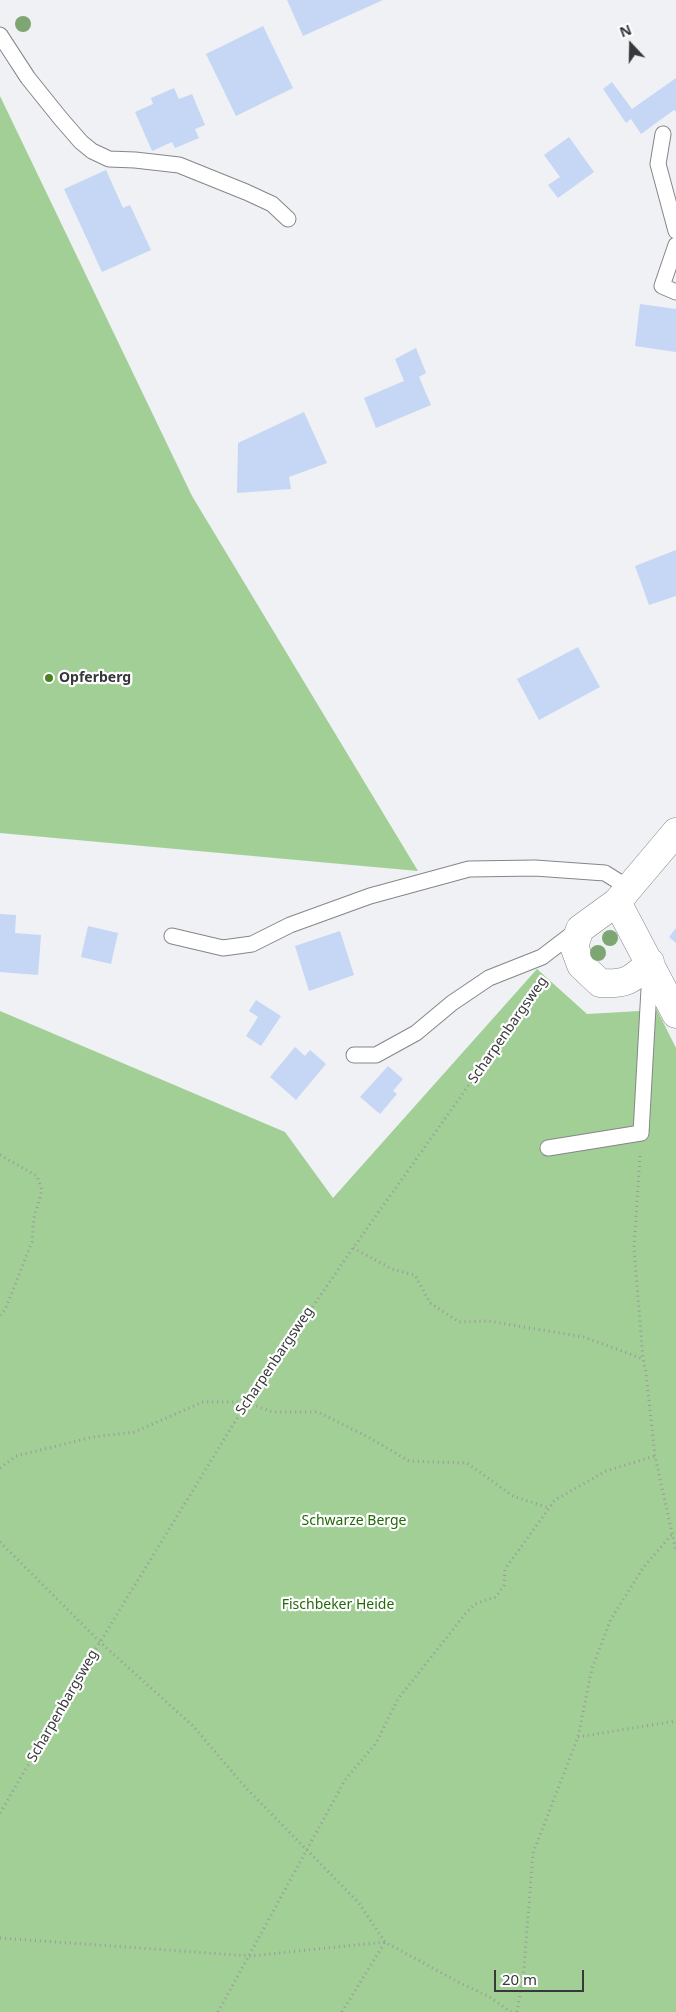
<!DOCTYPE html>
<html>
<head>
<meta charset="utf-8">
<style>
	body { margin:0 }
	#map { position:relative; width:676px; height:2012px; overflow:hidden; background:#eff1f4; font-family:"Noto Sans",sans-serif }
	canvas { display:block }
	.north { position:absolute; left:606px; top:20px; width:50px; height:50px; -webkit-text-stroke:4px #fff; paint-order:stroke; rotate:339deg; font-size:14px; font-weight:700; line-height:20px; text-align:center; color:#373839 }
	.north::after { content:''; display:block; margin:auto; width:18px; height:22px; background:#373839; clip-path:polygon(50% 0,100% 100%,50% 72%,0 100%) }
	.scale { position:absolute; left:494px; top:1970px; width:90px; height:22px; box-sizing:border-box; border:2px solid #373839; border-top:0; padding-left:6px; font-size:15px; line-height:18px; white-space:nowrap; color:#373839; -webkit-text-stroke:4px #fff; paint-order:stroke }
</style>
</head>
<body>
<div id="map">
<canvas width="676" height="2012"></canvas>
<div class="north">N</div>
<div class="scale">20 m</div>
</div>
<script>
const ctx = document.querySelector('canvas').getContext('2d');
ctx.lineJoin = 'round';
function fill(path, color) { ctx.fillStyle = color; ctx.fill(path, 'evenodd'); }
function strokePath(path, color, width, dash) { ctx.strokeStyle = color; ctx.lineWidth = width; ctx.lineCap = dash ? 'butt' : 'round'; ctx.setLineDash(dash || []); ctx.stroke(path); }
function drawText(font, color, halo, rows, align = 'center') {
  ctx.font = font + ' "Noto Sans",sans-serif'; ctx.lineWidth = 4.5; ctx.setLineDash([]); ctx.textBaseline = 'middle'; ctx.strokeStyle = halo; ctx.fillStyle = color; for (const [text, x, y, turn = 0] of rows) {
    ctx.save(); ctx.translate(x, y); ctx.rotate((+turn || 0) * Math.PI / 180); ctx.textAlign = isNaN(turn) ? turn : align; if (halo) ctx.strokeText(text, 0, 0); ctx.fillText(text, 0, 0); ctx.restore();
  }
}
fill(new Path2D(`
	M0,96L192,496L418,871L0,833Z
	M537,969L587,1014L657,1010L676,1048V2012H0V1011L285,1132L333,1198Z`), '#a1cf96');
fill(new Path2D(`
	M287,0H383L303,36Z
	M263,26L293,88L236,116L206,54Z
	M676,78V112L674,110L641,134L631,119L626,123L603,89L612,82L632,109Z
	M174,88L179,99L192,94L205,125L195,129L199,138L175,148L172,142L152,151L135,112L153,104L151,98Z
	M569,137L594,172L558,198L548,185L560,177L544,155Z
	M106,170L123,208L130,205L151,250L102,272L64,189Z
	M640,304L676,309V352L635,346Z
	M416,348L426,373L419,377L431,405L376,428L364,398L404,381L395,359Z
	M304,412L327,463L289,477L291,489L237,493L238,443Z
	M676,550V596L649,605L635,566Z
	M578,647L600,687L539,720L517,679Z
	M0,914L16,915L15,933L41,935L38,975L0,972Z
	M88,926L118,933L111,964L81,957Z
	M676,928V943L669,937Z
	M340,931L354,975L309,991L295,946Z
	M256,1000L281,1016L261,1046L246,1036L258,1017L249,1011Z
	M295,1047L305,1056L310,1050L326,1064L296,1100L270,1077Z
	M388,1066L403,1079L393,1091L397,1094L380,1114L360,1097Z`), '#c5d7f4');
const service = new Path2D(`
	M0,35L28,78L61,119L81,142L92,151L109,159L135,160L179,165L246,192L272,204L288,219
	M663,134L658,164L676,231
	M676,245L662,286L676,292
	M172,936L223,948L252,944L290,925L370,896L469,869L535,868L605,873L629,888
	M354,1055H376L416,1033L452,1003L489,978L542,957L576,931
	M548,1148L641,1133L650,971`);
const minor = new Path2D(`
	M617,902L676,1014
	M650,962C633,980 625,985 600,983L581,965L574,946L580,929L617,902L676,832`);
strokePath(service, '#858689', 17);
strokePath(minor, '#858689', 29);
strokePath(new Path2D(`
	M0,1155L37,1176L42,1190L34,1218L32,1242L5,1310L0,1315
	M640,1156L634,1248L643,1359L646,1373L655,1456L676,1551
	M353,1248L392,1269L415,1275L430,1303L459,1322L488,1321L584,1337L643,1359
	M0,1468L16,1456L93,1437L134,1432L203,1402H247L272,1412H318L368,1437L409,1461L467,1463L513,1496L549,1508
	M0,1542L100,1642L193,1726L246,1788L358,1902L385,1942L460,1983L488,1996L511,2012
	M578,1737L676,1721
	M0,1813L100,1642L247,1402L353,1248L542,982
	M0,1938L250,1956L385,1942
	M218,2012L345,1780L376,1743L398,1699L466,1613L475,1604L496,1597L504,1585L505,1569L555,1500L606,1471L655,1456
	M342,2012L385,1942
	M517,2012L523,1980L533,1853L578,1737L592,1668L611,1619L643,1568L673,1533`), '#999a9c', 3, [1, 4]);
strokePath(service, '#fff', 15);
strokePath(minor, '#fff', 28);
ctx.fillStyle = '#7ea673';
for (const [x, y] of [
	[23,24],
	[610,938],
	[598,953]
]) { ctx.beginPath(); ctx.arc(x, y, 8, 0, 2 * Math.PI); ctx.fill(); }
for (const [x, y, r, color] of [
	[49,678,5,"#488320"]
]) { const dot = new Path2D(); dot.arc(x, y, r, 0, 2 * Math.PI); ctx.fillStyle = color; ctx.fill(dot); strokePath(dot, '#fff', 2); }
drawText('bold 14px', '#373839', '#fff', [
	["Opferberg",59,678]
], 'left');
drawText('14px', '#373839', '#fff', [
	["Scharpenbargsweg",508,1030,-55],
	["Scharpenbargsweg",275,1361,-56],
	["Scharpenbargsweg",63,1706,-60]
]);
drawText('14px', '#226909', '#fff', [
	["Schwarze Berge",354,1521],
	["Fischbeker Heide",338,1605]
]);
</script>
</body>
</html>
